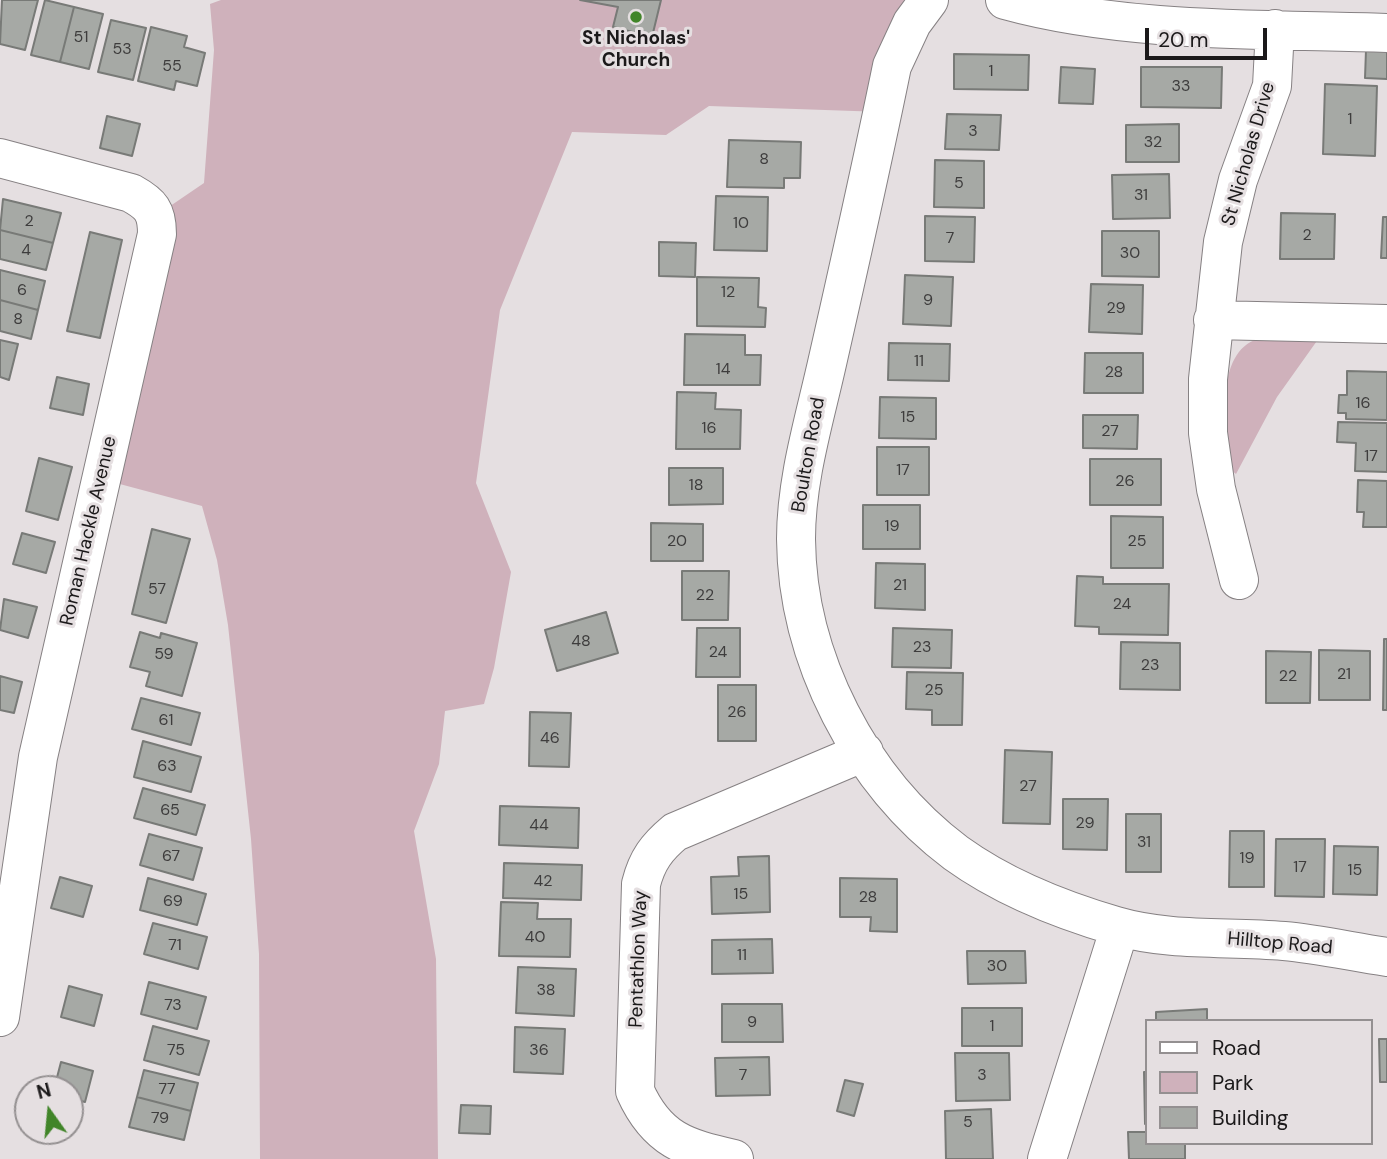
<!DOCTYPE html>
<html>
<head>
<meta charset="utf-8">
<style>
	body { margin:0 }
	#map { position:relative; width:1387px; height:1159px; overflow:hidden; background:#e5dfe1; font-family:"DM Sans",sans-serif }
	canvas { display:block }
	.legend { position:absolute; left:1145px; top:1019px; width:228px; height:126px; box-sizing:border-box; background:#e5dfe1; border:2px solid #949091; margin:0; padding:9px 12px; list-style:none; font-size:21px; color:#1b191a }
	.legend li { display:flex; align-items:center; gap:14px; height:35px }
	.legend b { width:35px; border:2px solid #949091 }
	.north { position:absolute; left:14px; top:1075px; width:70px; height:70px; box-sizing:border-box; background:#e5dfe1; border:2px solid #949091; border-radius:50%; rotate:345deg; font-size:19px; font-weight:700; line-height:28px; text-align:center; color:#1b191a }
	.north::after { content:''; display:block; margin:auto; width:24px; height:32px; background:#418529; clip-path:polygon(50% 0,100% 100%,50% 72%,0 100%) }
	.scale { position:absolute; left:1145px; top:28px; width:122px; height:32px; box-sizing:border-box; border:4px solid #1b191a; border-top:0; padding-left:9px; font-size:21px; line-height:24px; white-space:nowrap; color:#1b191a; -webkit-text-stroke:5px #e5dfe1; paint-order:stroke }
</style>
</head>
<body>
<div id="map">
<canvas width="1387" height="1159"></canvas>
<ul class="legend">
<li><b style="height:9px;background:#fff"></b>Road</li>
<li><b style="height:19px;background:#cfb1bb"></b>Park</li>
<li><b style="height:19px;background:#a6a9a5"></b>Building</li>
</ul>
<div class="north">N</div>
<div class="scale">20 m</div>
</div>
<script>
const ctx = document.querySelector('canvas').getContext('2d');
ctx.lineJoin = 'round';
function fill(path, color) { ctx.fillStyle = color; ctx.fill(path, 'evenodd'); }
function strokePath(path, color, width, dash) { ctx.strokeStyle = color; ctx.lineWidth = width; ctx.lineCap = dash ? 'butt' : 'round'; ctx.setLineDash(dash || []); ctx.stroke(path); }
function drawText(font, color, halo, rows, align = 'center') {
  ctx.font = font + ' "DM Sans",sans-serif'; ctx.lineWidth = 6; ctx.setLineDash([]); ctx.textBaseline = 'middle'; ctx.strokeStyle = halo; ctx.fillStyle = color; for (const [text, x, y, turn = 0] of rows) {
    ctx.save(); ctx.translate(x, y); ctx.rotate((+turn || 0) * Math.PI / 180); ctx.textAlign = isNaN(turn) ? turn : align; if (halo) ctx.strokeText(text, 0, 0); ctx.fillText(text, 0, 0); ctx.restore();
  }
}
fill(new Path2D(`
	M221,0H929L883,112L709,106L666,135L572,132L500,310L476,483L511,572L494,668L484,704L445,711L439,764L414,831L436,959L438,1159H260L259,954L251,839L228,625L217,560L202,506L101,479L157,215L204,183L214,50L210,4Z
	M1319,338L1277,397L1236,474L1224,464C1225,429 1215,351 1258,339C1276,334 1301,339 1319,338Z`), '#cfb1bb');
const building = new Path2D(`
	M2,0H38L25,50L0,44Z
	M45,0L74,7L60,62L31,55Z
	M580,0H661L652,37L613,27L618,7Z
	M74,7L103,14L89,69L60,62Z
	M111,20L146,28L133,80L98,72Z
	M151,27L187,36L184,47L205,53L197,86L176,81L174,90L138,81Z
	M1366,50L1387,51V79L1365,78Z
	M954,54L1029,55L1028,90L954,89Z
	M1061,67L1095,69L1093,104L1059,103Z
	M1141,67H1222L1221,108L1141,107Z
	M1325,84L1377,86L1375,156L1323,154Z
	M947,114L1001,115L999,150L945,149Z
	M107,116L140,124L132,156L100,148Z
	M1179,124V162H1126V125Z
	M729,140L801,142L800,178H784V188L727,187Z
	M935,160L984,161V208L934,207Z
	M1169,174L1170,218L1113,219L1112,175Z
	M716,196L768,197L767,251L714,250Z
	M3,199L61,213L53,243L0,230Z
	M1281,213L1335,214L1334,259H1280Z
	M925,216L975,217L974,262L925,261Z
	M1383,217H1387V258H1381Z
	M0,230L53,243L46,270L0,259Z
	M1102,231H1159V277L1102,276Z
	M90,232L122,240L100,338L67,331Z
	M659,242L696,243L695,277L659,276Z
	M0,270L45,281L38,310L0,300Z
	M905,275L953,277L951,326L903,324Z
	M697,277L759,278L758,307L766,308L765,327L697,326Z
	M1091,284L1143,285L1142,334L1089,332Z
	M0,300L38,310L31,339L0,331Z
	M685,334L745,335V355H761L760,385H684Z
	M0,340L18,344L9,380L0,377Z
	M889,343L950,344L949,381L888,380Z
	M1085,353H1143V393H1084Z
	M1347,371L1387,372V420L1346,419V413H1338L1339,395H1347Z
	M57,377L89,384L83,415L50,408Z
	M677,392L716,393L715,409L741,410L740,449H676Z
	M880,397L936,398V439L879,438Z
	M1083,415H1138L1137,449L1083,448Z
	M1338,422L1387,423V472L1355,471L1356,443L1337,442Z
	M877,447H929V495H877Z
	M39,458L72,467L58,520L26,511Z
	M1090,459H1161V505H1090Z
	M669,468H723V504L669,505Z
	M1358,480L1387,481V527H1363L1364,512H1357Z
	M863,505H920V549H863Z
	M1111,516L1163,517V568H1111Z
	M651,523L703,524V561H651Z
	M152,529L190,539L166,623L132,614Z
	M22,533L55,542L46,573L13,564Z
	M876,563L925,564V610L875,608Z
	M682,571H729L728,620H682Z
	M1077,576L1103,577V584H1169L1168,635L1099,634V627L1075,626Z
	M4,599L37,607L28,638L0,630Z
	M606,612L618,653L557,671L545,630Z
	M697,628H740V677H696Z
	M893,628L952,630L951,668L892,667Z
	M140,632L160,638L161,633L197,643L182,696L146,686L150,672L130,667Z
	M1384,639H1387V710H1383Z
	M1121,642L1180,643V690L1120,689Z
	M1319,650L1370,651V700H1319Z
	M1266,651L1311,652L1310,703H1266Z
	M907,672L963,673L962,725H932V710L906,709Z
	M0,676L22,682L14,713L0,710Z
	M718,685H756V741H718Z
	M141,698L200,713L191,745L132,729Z
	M530,712L571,713L569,767L529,766Z
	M143,741L201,757L191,792L134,777Z
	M1005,750L1052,752L1050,824L1003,823Z
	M143,788L205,805L196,835L134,818Z
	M1063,799H1108L1107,850L1063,849Z
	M500,806L579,808L578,848L499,845Z
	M1126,814H1161V872H1126Z
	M1230,831H1264V887H1229Z
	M149,834L202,848L193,880L140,865Z
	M1276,839H1325L1324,897L1275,896Z
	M1334,846L1378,847L1377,895L1333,894Z
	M769,856L770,912L712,914L711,877L739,876L738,857Z
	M504,863L582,865L581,900L503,898Z
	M60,877L92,886L83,917L51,908Z
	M148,878L206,894L197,925L140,910Z
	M840,878L897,879V932L870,931L871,917H840Z
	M501,902L538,903L537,919H571L570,957L499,956Z
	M153,923L207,937L198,969L144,954Z
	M772,939L773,973L712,974V940Z
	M967,951H1025L1026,983L968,984Z
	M518,967L576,969L574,1016L516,1013Z
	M149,982L206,997L197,1029L141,1014Z
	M69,986L102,995L94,1026L61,1017Z
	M722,1004H782L783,1042H722Z
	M962,1008H1022V1046H962Z
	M1207,1009V1021H1156V1012Z
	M153,1026L209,1041L199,1075L144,1060Z
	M515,1027L565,1029L563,1074L514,1072Z
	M1379,1039H1387V1082H1380Z
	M955,1053H1009L1010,1100L956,1101Z
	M769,1057L770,1095L716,1096L715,1058Z
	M61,1062L93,1071L85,1102L70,1098V1089H54Z
	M144,1070L198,1083L191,1111L137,1097Z
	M1144,1072H1147V1124H1145Z
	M845,1080L863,1084L854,1116L837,1111Z
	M137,1097L191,1111L184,1140L129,1127Z
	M461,1105L491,1106L490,1134L459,1133Z
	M991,1109L993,1159H946L945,1111Z
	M1128,1132H1147V1143H1185V1159H1129Z`);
fill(building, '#a6a9a5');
strokePath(building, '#787a77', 2);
const minor = new Path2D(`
	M929,0L912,23L892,66C872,164 850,262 828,359C815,418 796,478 796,539C797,658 860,781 956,853C1003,887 1061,910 1116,926C1171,942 1228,936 1284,941C1318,944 1353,952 1387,957
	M1005,0C1124,33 1263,29 1387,33
	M0,158L131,193C151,204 157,211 157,234L38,757L0,1017
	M1213,320L1387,324
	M1239,580L1216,489L1208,433V379L1223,242L1238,180L1272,86L1275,29
	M734,1159C685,1148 657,1140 635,1091L641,884C647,860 657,847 675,832L864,752
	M1047,1159L1120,927`);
strokePath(minor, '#868183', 40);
strokePath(minor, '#fff', 38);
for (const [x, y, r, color] of [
	[636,17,7,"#418529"]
]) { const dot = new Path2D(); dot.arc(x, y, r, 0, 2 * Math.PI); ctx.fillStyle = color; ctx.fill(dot); strokePath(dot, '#e5dfe1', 2.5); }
drawText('16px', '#3e3d3d', null, [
	["51",81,38],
	["53",122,50],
	["55",172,67],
	["1",991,72],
	["33",1181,87],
	["1",1350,120],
	["3",973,132],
	["32",1153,143],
	["8",764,160],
	["5",959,184],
	["31",1141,196],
	["2",29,222],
	["10",741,224],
	["2",1307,236],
	["7",950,239],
	["4",26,251],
	["30",1130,254],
	["6",22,291],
	["12",728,293],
	["9",928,301],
	["29",1116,309],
	["8",18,320],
	["11",919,362],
	["14",723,370],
	["28",1114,373],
	["16",1363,404],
	["15",908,418],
	["16",709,429],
	["27",1110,432],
	["17",1371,457],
	["17",903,471],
	["26",1125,482],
	["18",696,486],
	["19",892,527],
	["20",677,542],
	["25",1137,542],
	["21",900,586],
	["57",157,590],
	["22",705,596],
	["24",1122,605],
	["48",581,642],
	["23",922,648],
	["24",718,653],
	["59",164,655],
	["23",1150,666],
	["21",1344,675],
	["22",1288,677],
	["25",934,691],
	["26",737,713],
	["61",166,721],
	["46",550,739],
	["63",167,767],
	["27",1028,787],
	["65",170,811],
	["29",1085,824],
	["44",539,826],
	["31",1144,843],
	["67",171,857],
	["19",1247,859],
	["17",1300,868],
	["15",1355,871],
	["42",543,882],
	["15",741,895],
	["28",868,898],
	["69",173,902],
	["40",535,938],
	["71",175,946],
	["11",742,956],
	["30",997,967],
	["38",546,991],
	["73",173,1006],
	["9",752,1023],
	["1",992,1027],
	["75",176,1051],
	["36",539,1051],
	["7",743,1076],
	["3",982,1076],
	["77",167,1090],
	["79",160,1119],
	["5",968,1123]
]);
drawText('bold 19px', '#1b191a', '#e5dfe1', [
	["St Nicholas'",636,39],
	["Church",636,61]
]);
drawText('19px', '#1b191a', '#e5dfe1', [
	["St Nicholas Drive",1249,154,-74],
	["Boulton Road",809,455,-80],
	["Roman Hackle Avenue",89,531,-77],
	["Hilltop Road",1280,944,5],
	["Pentathlon Way",639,959,-88]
]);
</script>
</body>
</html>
